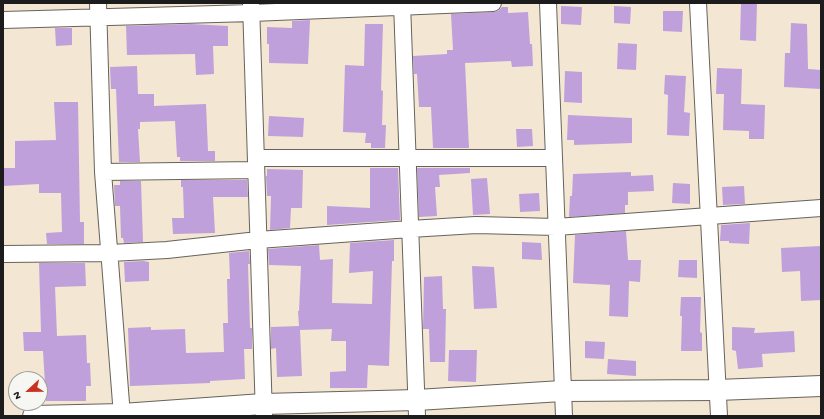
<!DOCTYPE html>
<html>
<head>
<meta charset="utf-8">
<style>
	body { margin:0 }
	#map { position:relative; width:824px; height:419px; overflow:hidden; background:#f3e6d2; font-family:"Gochi Hand",sans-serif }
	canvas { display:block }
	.frame { position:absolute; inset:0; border:4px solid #1c1c1c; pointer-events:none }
	.north { position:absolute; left:8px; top:371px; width:40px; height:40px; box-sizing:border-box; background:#f6f6f2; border:1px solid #9f9f9c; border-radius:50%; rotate:248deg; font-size:11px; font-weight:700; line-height:16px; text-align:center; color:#1c1c1c }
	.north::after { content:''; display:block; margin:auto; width:14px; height:18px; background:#c8321e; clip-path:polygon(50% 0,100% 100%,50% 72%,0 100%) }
</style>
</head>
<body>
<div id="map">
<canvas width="824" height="419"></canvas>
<div class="frame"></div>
<div class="north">N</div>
</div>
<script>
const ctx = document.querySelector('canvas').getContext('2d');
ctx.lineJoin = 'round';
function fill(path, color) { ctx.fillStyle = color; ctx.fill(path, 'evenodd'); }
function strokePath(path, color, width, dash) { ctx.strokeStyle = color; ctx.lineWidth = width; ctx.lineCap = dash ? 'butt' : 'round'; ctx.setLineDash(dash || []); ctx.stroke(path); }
fill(new Path2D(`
	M741,3H757L756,41L740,40Z
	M561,6L582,7L581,25L561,24Z
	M614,6L631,7L630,24L614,23Z
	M502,7H508V13L528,12L530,44H532L533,66L512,67L511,61L465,63L469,148H433L431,107H419L417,74H414L413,56L447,54V50H453L451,14L493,12L498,11Z
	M663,11H683L682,32L663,31Z
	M310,20L308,64L269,63V44H267V27L292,28V21Z
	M791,23L807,24L808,69L821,70V89L784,87L785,53H790Z
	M191,24L228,26V46H213L214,74L196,75L195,54L127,55L126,26Z
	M365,24H383L381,90L383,91L382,125H386L385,148H371V143H365L366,133L343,132L345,65L364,66Z
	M55,28H72V45L56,46Z
	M618,43L637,44L636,70L617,69Z
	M137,66L138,94H154V106L206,104L208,151H215V161H180V157H177L175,121L140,122V129H138L140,162H119L116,89H111L110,67Z
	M717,68L742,69L741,104L765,105L764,139H749V131L723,130L724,94H716Z
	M565,71L582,72V103L564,102Z
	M665,75L686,76L684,112L690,113L689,136L667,135L668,95L664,94Z
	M54,102H78L80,222H84V244H47L46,233L62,232L61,193H39V184L3,186V168H15V141L56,140Z
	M568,115L632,118V143L574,145V140H567Z
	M269,116L304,118L303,137L268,136Z
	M516,129H532L533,146L517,147Z
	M370,168H398L400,220L327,225V206L370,208Z
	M417,168H470V173L439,175L440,187H435L437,216L419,217Z
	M267,169L303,170L302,208H291L290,228L270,230L271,196H267L266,176H267Z
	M631,172V176L653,175L654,191L628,192V205H625V213L569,217L570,196H572L573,174Z
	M487,178L490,214L473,215L471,179Z
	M181,180H247L248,197H213L215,233L173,234L172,218H184L183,187H181Z
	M120,181H141L143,242L124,243L123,238H121L120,206H115L114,185H120Z
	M673,183L690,184V204L672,203Z
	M744,186L745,204L723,205L722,187Z
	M539,193L540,211L520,212L519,194Z
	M750,223L749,244L729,243V241H720L721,225Z
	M626,231L628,260H641L640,282L629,281L628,317L609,316L610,285L573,283L575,235Z
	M394,240V261H392L389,366L368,365L367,388H330V372L346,371V341H331L332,329L300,330L302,376L277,377L276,348L271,349V327L299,326L298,311H299L301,266L269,265L268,249L319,245L320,260L333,259L332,303L372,304L373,271L349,273L350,243Z
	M522,242L541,243L542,260L522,259Z
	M821,246V300L801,301L800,271L782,272L781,248Z
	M249,251L250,264H248L250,328H252V349H244L245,379L210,381V383L130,386L128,328L151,327V330L185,329L186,353L224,352L223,323H228L227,279H230L229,253Z
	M679,260H697V278L678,277Z
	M143,261L149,262V281L125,282L124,262Z
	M39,263H85L86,286L55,287L57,336L86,335L87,363H90L91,386H86V401H46L43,351H24L23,332H41Z
	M472,266L494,267L497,308L474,309Z
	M442,276L443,309H446L445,362H430L429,329H423L424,277Z
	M681,297H701L700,332L702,333V351H681L682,316H680Z
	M732,327L755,328L754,333L794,331L795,352L762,354L763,367L738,369L736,351L732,350Z
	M585,341L605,342L604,359L585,358Z
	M449,350H477L476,382L448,381Z
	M608,359L636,361V376L607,374Z`), '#bfa0db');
const minor = new Path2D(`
	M98,3L103,172L122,416
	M251,3L264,416
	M402,3L417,416
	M548,3L564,416
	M698,3L719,416
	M3,20L252,13L493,3
	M256,158H554
	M103,172L256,170
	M3,254L110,253L167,250L258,240L410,229L476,225L556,227L821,208`);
const tertiary = new Path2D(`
	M33,416L122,414L263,404L417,400L562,391L717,390L821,386`);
strokePath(minor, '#67635c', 18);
strokePath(tertiary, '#67635c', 22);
strokePath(minor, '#fff', 16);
strokePath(tertiary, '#fff', 20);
</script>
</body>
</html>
